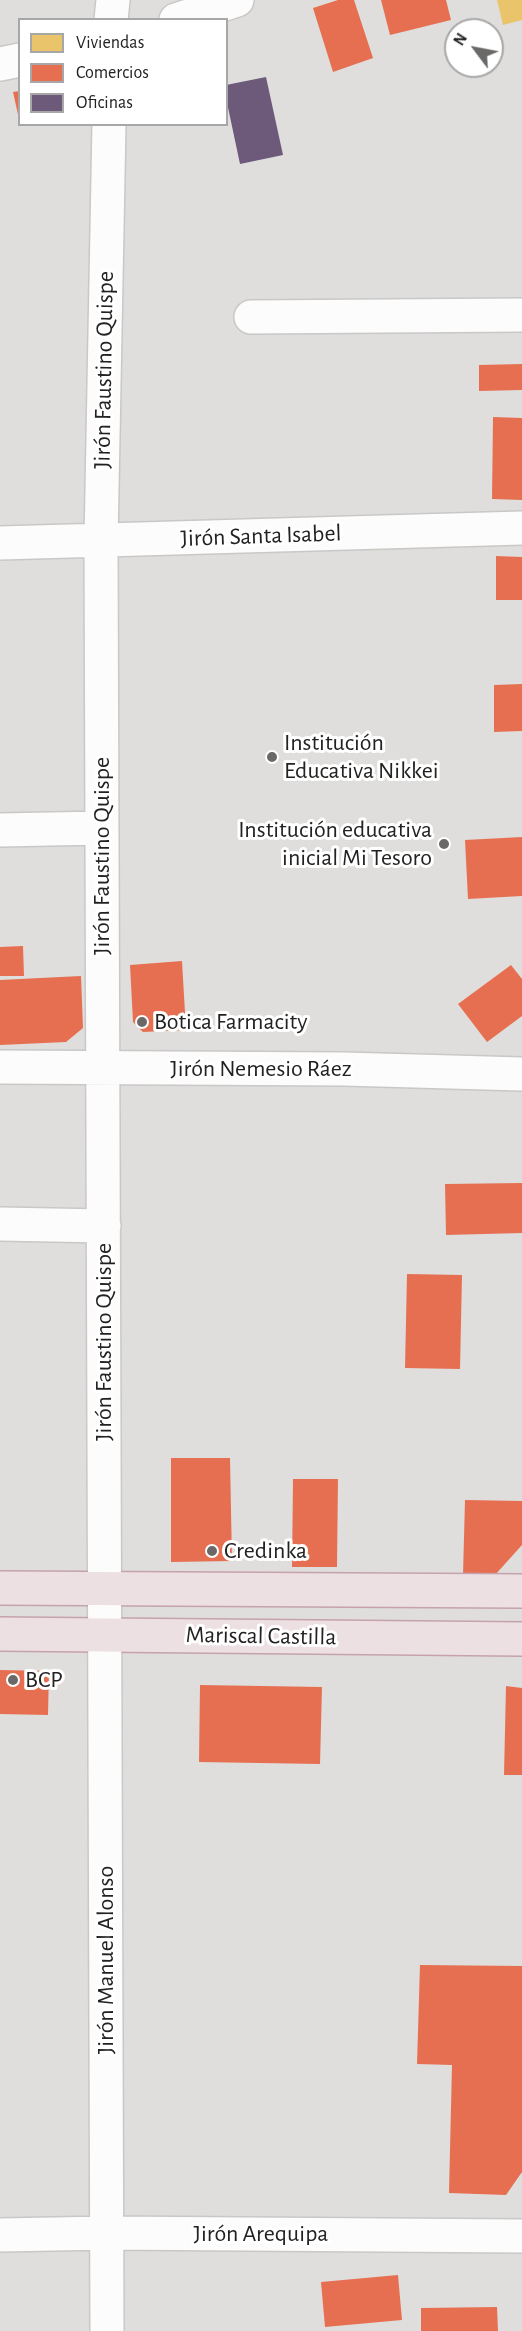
<!DOCTYPE html>
<html>
<head>
<meta charset="utf-8">
<style>
	body { margin:0 }
	#map { position:relative; width:522px; height:2331px; overflow:hidden; background:#f0eeeb; font-family:"Alegreya Sans",sans-serif }
	canvas { display:block }
	.legend { position:absolute; left:18px; top:18px; width:210px; height:108px; box-sizing:border-box; background:#fff; border:2px solid #a7a7a7; margin:0; padding:8px 10px; list-style:none; font-size:18px; color:#222 }
	.legend li { display:flex; align-items:center; gap:12px; height:30px }
	.legend b { width:30px; border:2px solid #a7a7a7 }
	.north { position:absolute; left:444px; top:18px; width:60px; height:60px; box-sizing:border-box; background:#fff; border:2px solid #a7a7a7; border-radius:50%; rotate:302deg; font-size:16px; font-weight:700; line-height:24px; text-align:center; color:#222 }
	.north::after { content:''; display:block; margin:auto; width:21px; height:27px; background:#6a6968; clip-path:polygon(50% 0,100% 100%,50% 72%,0 100%) }
</style>
</head>
<body>
<div id="map">
<canvas width="522" height="2331"></canvas>
<ul class="legend">
<li><b style="height:16px;background:#e9c46a"></b>Viviendas</li>
<li><b style="height:16px;background:#e76f51"></b>Comercios</li>
<li><b style="height:16px;background:#6d597a"></b>Oficinas</li>
</ul>
<div class="north">N</div>
</div>
<script>
const ctx = document.querySelector('canvas').getContext('2d');
ctx.lineJoin = 'round';
function fill(path, color) { ctx.fillStyle = color; ctx.fill(path, 'evenodd'); }
function strokePath(path, color, width, dash) { ctx.strokeStyle = color; ctx.lineWidth = width; ctx.lineCap = dash ? 'butt' : 'round'; ctx.setLineDash(dash || []); ctx.stroke(path); }
function drawText(font, color, halo, rows, align = 'center') {
  ctx.font = font + ' "Alegreya Sans",sans-serif'; ctx.lineWidth = 6; ctx.setLineDash([]); ctx.textBaseline = 'middle'; ctx.strokeStyle = halo; ctx.fillStyle = color; for (const [text, x, y, turn = 0] of rows) {
    ctx.save(); ctx.translate(x, y); ctx.rotate((+turn || 0) * Math.PI / 180); ctx.textAlign = isNaN(turn) ? turn : align; if (halo) ctx.strokeText(text, 0, 0); ctx.fillText(text, 0, 0); ctx.restore();
  }
}
fill(new Path2D(`
	M0,0H522V2331H0ZM20,20H226V124H20ZM456,30H492V66H456Z`), '#dfdedc');
fill(new Path2D(`
	M497,0H522V20L503,25Z`), '#e9c46a');
fill(new Path2D(`
	M338,0H354L373,58L333,72L313,8Z
	M381,0H446L451,20L390,35Z
	M20,91V119H19L13,92Z
	M522,364V390L479,391V365Z
	M493,417L522,418V500L492,499Z
	M496,556L522,557V600H496Z
	M522,684V731L494,732V685Z
	M522,837V896L468,899L465,840Z
	M23,946L24,976H0V947Z
	M182,961L186,1030L143,1032L133,1022L130,965Z
	M511,965L522,979V1016L487,1042L458,1004Z
	M81,976L83,1028L66,1042L0,1045V980Z
	M522,1183V1233L446,1235L445,1184Z
	M407,1274L462,1275L460,1369L405,1368Z
	M171,1458H230L232,1561L171,1562Z
	M293,1479H338L337,1567H292Z
	M465,1500L522,1501V1545L495,1575H463Z
	M0,1670L49,1671L48,1715L0,1714Z
	M200,1685L322,1687L320,1764L199,1762Z
	M506,1686L522,1688V1775H504Z
	M420,1965L522,1966V2172L506,2195L449,2193L452,2065L417,2064Z
	M398,2275L402,2320L325,2327L321,2282Z
	M497,2307L498,2331H421V2308Z`), '#e76f51');
fill(new Path2D(`
	M266,77L283,155L240,164L226,98V85Z`), '#6d597a');
const minor = new Path2D(`
	M111,20L113,0
	M176,20L237,0
	M0,64L20,60
	M251,317L522,315
	M0,543L522,528
	M0,830L101,828
	M0,1067L344,1069L522,1074
	M0,1224L104,1226
	M0,2235L107,2233L522,2236
	M107,2331L101,541L109,124`);
const highway = new Path2D(`
	M0,1588L522,1591
	M0,1634L522,1639`);
strokePath(minor, '#c9c8c7', 36);
strokePath(highway, '#c5a2ac', 36);
strokePath(minor, '#fdfcfc', 33);
strokePath(highway, '#ece0e2', 33);
for (const [x, y, r, color] of [
	[272,757,6,"#6a6968"],
	[444,844,6,"#6a6968"],
	[142,1022,6,"#6a6968"],
	[212,1551,6,"#6a6968"],
	[13,1680,6,"#6a6968"]
]) { const dot = new Path2D(); dot.arc(x, y, r, 0, 2 * Math.PI); ctx.fillStyle = color; ctx.fill(dot); strokePath(dot, '#fff', 2); }
drawText('24px', '#222', '#fff', [
	["Jirón Faustino Quispe",104,370,-89],
	["Jirón Santa Isabel",261,536,-2],
	["Jirón Faustino Quispe",102,856,-90],
	["Jirón Nemesio Ráez",261,1069],
	["Jirón Faustino Quispe",104,1342,-90],
	["Mariscal Castilla",261,1636,1],
	["Jirón Manuel Alonso",106,1960,-90],
	["Jirón Arequipa",261,2234]
]);
drawText('24px', '#222', '#fff', [
	["Institución",284,743],
	["Educativa Nikkei",284,771],
	["Institución educativa",432,830,"right"],
	["inicial Mi Tesoro",432,858,"right"],
	["Botica Farmacity",154,1022],
	["Credinka",224,1551],
	["BCP",25,1680]
], 'left');
</script>
</body>
</html>
